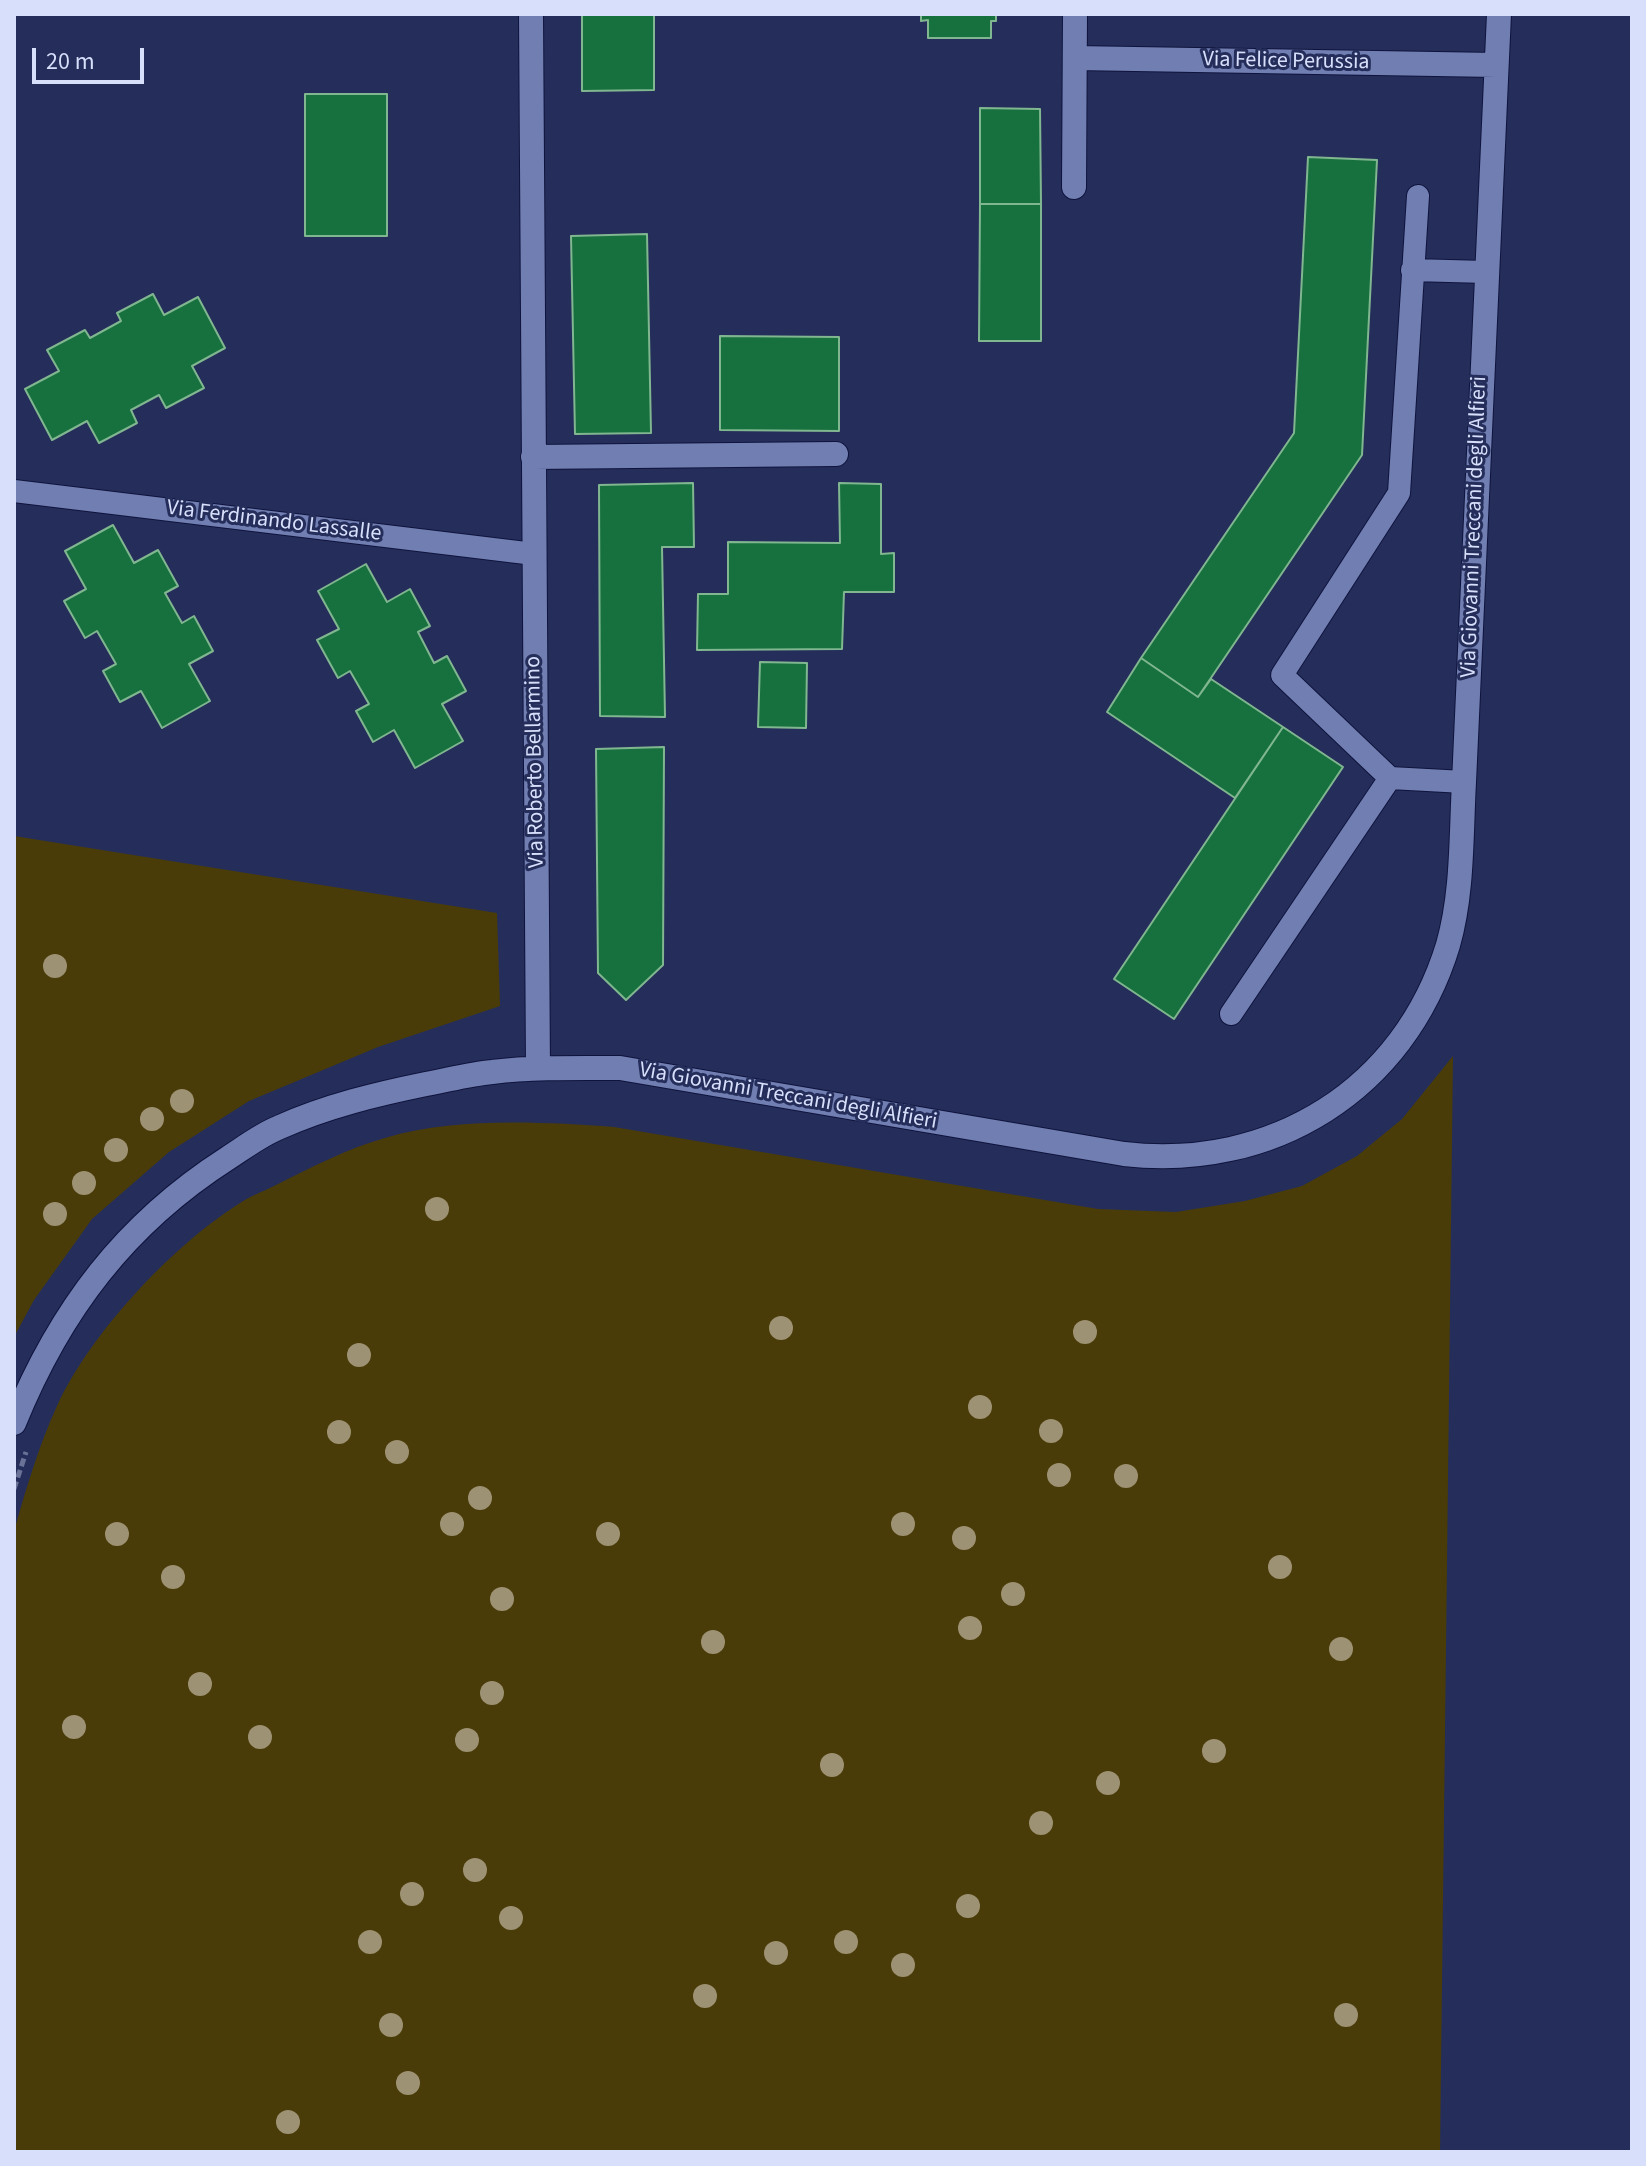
<!DOCTYPE html>
<html>
<head>
<meta charset="utf-8">
<style>
	body { margin:0 }
	#map { position:relative; width:1646px; height:2166px; overflow:hidden; background:#252e5a; font-family:"Source Sans 3",sans-serif }
	canvas { display:block }
	.frame { position:absolute; inset:0; border:16px solid #d7dffb; pointer-events:none }
	.scale { position:absolute; left:32px; top:48px; width:112px; height:36px; box-sizing:border-box; border:4px solid #d7dffb; border-top:0; padding-left:10px; font-size:24px; line-height:28px; white-space:nowrap; color:#d7dffb; -webkit-text-stroke:6px #252e5a; paint-order:stroke }
</style>
</head>
<body>
<div id="map">
<canvas width="1646" height="2166"></canvas>
<div class="frame"></div>
<div class="scale">20 m</div>
</div>
<script>
const ctx = document.querySelector('canvas').getContext('2d');
ctx.lineJoin = 'round';
function fill(path, color) { ctx.fillStyle = color; ctx.fill(path, 'evenodd'); }
function strokePath(path, color, width, dash) { ctx.strokeStyle = color; ctx.lineWidth = width; ctx.lineCap = dash ? 'butt' : 'round'; ctx.setLineDash(dash || []); ctx.stroke(path); }
function drawText(font, color, halo, rows, align = 'center') {
  ctx.font = font + ' "Source Sans 3",sans-serif'; ctx.lineWidth = 6; ctx.setLineDash([]); ctx.textBaseline = 'middle'; ctx.strokeStyle = halo; ctx.fillStyle = color; for (const [text, x, y, turn = 0] of rows) {
    ctx.save(); ctx.translate(x, y); ctx.rotate((+turn || 0) * Math.PI / 180); ctx.textAlign = isNaN(turn) ? turn : align; if (halo) ctx.strokeText(text, 0, 0); ctx.fillText(text, 0, 0); ctx.restore();
  }
}
fill(new Path2D(`
	M14,836L497,913L500,1006L378,1047L249,1101L169,1152L92,1219L34,1300L14,1337Z
	M1453,1056L1440,2152H14V1531C26,1489 39,1445 57,1406C90,1334 170,1248 237,1205C248,1197 262,1192 274,1186C310,1168 346,1149 385,1138C456,1117 541,1122 614,1127L1098,1209L1176,1212L1245,1201L1302,1186L1357,1156L1402,1119Z`), '#4a3c09');
const building = new Path2D(`
	M582,14H654V90L582,91Z
	M921,14H996V21H991V38H928V20L921,21Z
	M305,94H387V236H305Z
	M980,108L1040,109L1041,204H980Z
	M1308,157L1377,160L1362,455L1198,697L1141,658L1294,433Z
	M980,204H1041V341H979Z
	M647,234L651,433L575,434L571,236Z
	M153,294L164,315L198,297L225,348L192,366L204,388L166,408L159,395L131,410L137,423L99,443L87,421L52,440L25,389L59,371L47,350L85,330L90,338L121,321L117,313Z
	M720,336L839,337V431L720,430Z
	M693,483L694,547H662L665,717L600,716L599,485Z
	M839,483L881,484V554L894,553V592H844L842,649L697,650L698,594H728V542L840,543Z
	M113,525L134,563L158,550L178,586L165,593L182,623L194,616L213,651L189,664L210,701L162,728L141,691L120,702L103,671L116,664L97,631L85,638L64,601L86,589L65,551Z
	M366,564L387,602L410,589L430,626L418,632L434,663L447,656L466,691L442,704L463,741L415,768L394,730L373,742L356,711L369,704L350,671L338,678L317,640L339,629L318,591Z
	M1141,658L1198,697L1211,679L1283,727L1235,798L1107,712Z
	M760,662L807,663L806,728L758,727Z
	M1283,727L1343,767L1174,1019L1114,979Z
	M664,747L663,965L626,1000L598,973L596,749Z`);
fill(building, '#17713e');
strokePath(building, '#80b690', 2);
const lane = new Path2D(`
	M1418,196L1399,493L1282,675L1390,778L1464,782
	M1412,270L1486,272
	M14,491L534,554
	M1231,1014L1390,778`);
const street = new Path2D(`
	M531,14L538,1068
	M1075,58L1496,65
	M1074,187L1075,14
	M533,457L836,454
	M14,1423C60,1310 125,1224 228,1158C245,1147 262,1134 280,1127C327,1106 377,1094 426,1084C448,1080 470,1074 492,1072C535,1067 577,1068 620,1068L1124,1154C1272,1171 1404,1090 1448,945C1463,893 1461,835 1464,782L1499,14`);
strokePath(lane, '#0f143d', 24);
strokePath(street, '#0f143d', 26);
strokePath(new Path2D(`
	M14,1489L26,1452`), '#6a7298', 5, [8, 4]);
strokePath(lane, '#717eb1', 22);
strokePath(street, '#717eb1', 24);
ctx.fillStyle = '#9d9273';
for (const [x, y] of [
	[55,966],
	[182,1101],
	[152,1119],
	[116,1150],
	[84,1183],
	[437,1209],
	[55,1214],
	[781,1328],
	[1085,1332],
	[359,1355],
	[980,1407],
	[1051,1431],
	[339,1432],
	[397,1452],
	[1059,1475],
	[1126,1476],
	[480,1498],
	[452,1524],
	[903,1524],
	[117,1534],
	[608,1534],
	[964,1538],
	[1280,1567],
	[173,1577],
	[1013,1594],
	[502,1599],
	[970,1628],
	[713,1642],
	[1341,1649],
	[200,1684],
	[492,1693],
	[74,1727],
	[260,1737],
	[467,1740],
	[1214,1751],
	[832,1765],
	[1108,1783],
	[1041,1823],
	[475,1870],
	[412,1894],
	[968,1906],
	[511,1918],
	[370,1942],
	[846,1942],
	[776,1953],
	[903,1965],
	[705,1996],
	[1346,2015],
	[391,2025],
	[408,2083],
	[288,2122]
]) { ctx.beginPath(); ctx.arc(x, y, 12, 0, 2 * Math.PI); ctx.fill(); }
drawText('22px', '#d7dffb', '#252e5a', [
	["Via Felice Perussia",1286,62,1],
	["Via Ferdinando Lassalle",274,522,7],
	["Via Giovanni Treccani degli Alfieri",1475,527,-88],
	["Via Roberto Bellarmino",536,762,-91],
	["Via Giovanni Treccani degli Alfieri",788,1097,10]
]);
</script>
</body>
</html>
